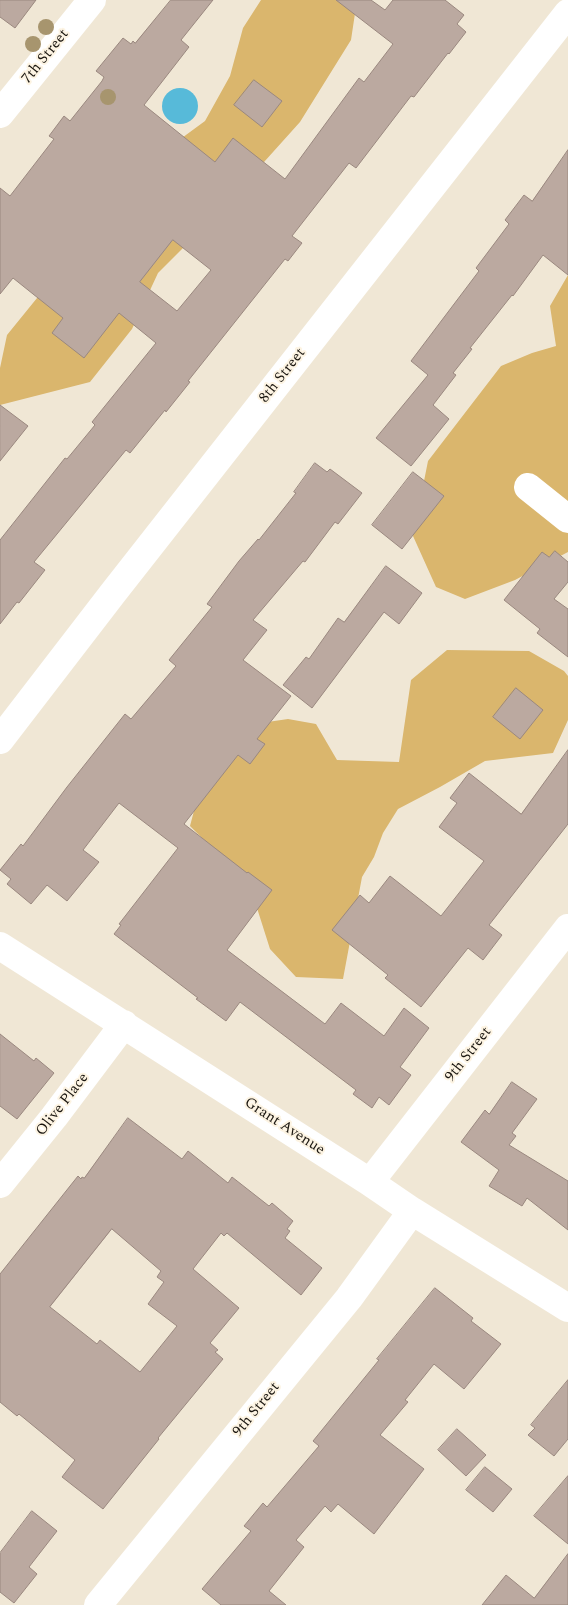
<!DOCTYPE html>
<html>
<head>
<meta charset="utf-8">
<style>
	body { margin:0 }
	canvas { display:block; background:#f0e7d5 }
</style>
</head>
<body>
<canvas width="568" height="1605"></canvas>
<script>
const ctx = document.querySelector('canvas').getContext('2d');
ctx.lineJoin = 'round';
function fill(path, color) { ctx.fillStyle = color; ctx.fill(path, 'evenodd'); }
function strokePath(path, color, width, dash) { ctx.strokeStyle = color; ctx.lineWidth = width; ctx.lineCap = dash ? 'butt' : 'round'; ctx.setLineDash(dash || []); ctx.stroke(path); }
function drawText(font, color, halo, rows, align = 'center') {
  ctx.font = font + ' Spectral,serif'; ctx.lineWidth = 4; ctx.setLineDash([]); ctx.textBaseline = 'middle'; ctx.strokeStyle = halo; ctx.fillStyle = color; for (const [text, x, y, turn = 0] of rows) {
    ctx.save(); ctx.translate(x, y); ctx.rotate((+turn || 0) * Math.PI / 180); ctx.textAlign = isNaN(turn) ? turn : align; if (halo) ctx.strokeText(text, 0, 0); ctx.fillText(text, 0, 0); ctx.restore();
  }
}
fill(new Path2D(`
	M261,0H357L351,40L300,122L220,211L158,273L132,329L90,382L0,405V368L7,335L145,165L205,121L230,76L243,28Z
	M568,275V552L515,580L465,599L436,587L413,536L428,461L501,366L532,353L556,346L550,306Z
	M447,650L529,651L564,671L568,676V720L553,753L485,761L440,787L398,809L383,833L374,857L362,877L343,979L296,977L270,949L250,886L190,826L200,788L254,724L288,719L316,724L337,760L399,762L411,680Z`), '#dab66d');
fill(new Path2D(`
	M162 106a18 18 0 1 1 36 0a18 18 0 1 1-36 0Z`), '#57bad9');
const building = new Path2D(`
	M0,0H36L15,28L0,17Z
	M171,0H213L181,40L189,47L144,105L215,162L233,138L285,179L359,78L364,82L393,44L336,0H371L385,10L393,0H445L464,15L457,24L466,32L449,54L448,53L414,97L411,96L356,168L349,163L292,236L302,243L288,261L285,259L188,381L190,382L166,412L165,410L130,453L126,450L34,562L45,570L19,603L17,602L0,624V540L65,458L67,459L95,425L92,422L156,343L119,313L84,358L52,333L63,318L13,278L0,294V188L10,196L54,139L49,136L64,116L70,121L102,81L104,77L96,71L123,38L131,44L133,41L135,43ZM173,240L211,270L177,311L140,282Z
	M254,80L282,101L262,127L234,105Z
	M568,150V275L543,255L513,296L512,295L470,348L472,349L453,373L456,375L433,405L449,419L411,466L376,438L428,375L411,361L479,271L476,268L509,224L505,220L524,195L532,201Z
	M0,405L28,426L0,461Z
	M315,463L327,472L330,469L362,493L338,524L335,522L305,562L303,561L253,620L267,630L243,660L291,696L257,739L265,744L250,764L238,755L184,824L247,873L248,872L272,890L227,950L325,1024L341,1003L384,1036L404,1008L429,1028L400,1067L411,1075L389,1105L379,1097L372,1108L353,1094L356,1090L240,1002L226,1021L196,999L198,998L114,934L121,925L119,924L178,848L119,803L83,850L99,862L67,901L47,885L31,904L7,884L11,879L0,870L21,844L23,846L67,787L125,714L131,719L176,666L169,660L212,607L207,604L239,561L258,539L259,540L296,493L294,492Z
	M413,472L444,496L402,549L372,525Z
	M555,551L568,562V582L554,599L568,609V657L537,633L540,629L504,600L542,552L549,557Z
	M386,566L422,593L399,624L384,612L312,708L283,685L306,657L309,659L338,618L344,622Z
	M516,688L543,710L520,739L493,717Z
	M568,750V824L489,925L502,935L483,960L468,948L421,1007L385,978L388,975L332,930L360,895L369,903L390,876L441,916L484,861L439,827L457,803L450,798L469,773L521,814Z
	M0,1034L34,1061L36,1058L54,1073L17,1119L0,1106Z
	M512,1082L537,1099L512,1133L516,1136L509,1145L568,1181V1230L527,1198L522,1206L489,1186L499,1170L461,1142L485,1110L489,1114Z
	M128,1118L182,1159L188,1151L228,1183L232,1177L269,1206L272,1203L293,1221L287,1229L290,1231L285,1238L322,1268L301,1295L227,1233L224,1236L221,1233L193,1269L239,1308L210,1343L218,1350L215,1352L223,1359L158,1438L159,1439L103,1509L62,1477L75,1460L19,1414L17,1416L0,1402V1274L78,1176L81,1179L82,1177L84,1178ZM112,1229L161,1271L157,1277L164,1282L148,1304L177,1326L140,1372L100,1340L97,1344L50,1307Z
	M435,1288L473,1318L471,1321L501,1344L464,1389L434,1364L405,1400L408,1402L380,1435L424,1469L374,1534L338,1504L331,1512L325,1506L296,1540L304,1547L269,1591L286,1605H221L202,1589L251,1531L244,1526L263,1503L267,1507L319,1446L313,1441L379,1360L377,1359Z
	M568,1380V1439L554,1456L528,1435L535,1428L531,1425Z
	M457,1429L486,1455L466,1476L438,1450Z
	M485,1467L512,1489L493,1512L466,1490Z
	M568,1476V1544L534,1516Z
	M32,1511L57,1531L29,1567L37,1574L14,1603L0,1592V1553Z
	M568,1554V1605H482L506,1575L534,1598Z`);
fill(building, '#bba9a0');
strokePath(building, '#9a887f', 1);
strokePath(new Path2D(`
	M0,114L92,0
	M528,487L568,519
	M0,740L113,593L568,13
	M0,946L368,1181L412,1211L568,1308
	M370,1182L568,928
	M0,1184L54,1117L124,1024
	M98,1605L349,1298L412,1211`), '#fff', 28);
ctx.fillStyle = '#a7956e';
for (const [x, y] of [
	[46,27],
	[33,44],
	[108,97]
]) { ctx.beginPath(); ctx.arc(x, y, 8, 0, 2 * Math.PI); ctx.fill(); }
drawText('15px', '#1a1610', '#fdf4e3', [
	["7th Street",46,57,-51],
	["8th Street",283,376,-52],
	["9th Street",469,1055,-52],
	["Olive Place",63,1105,-52],
	["Grant Avenue",284,1127,33],
	["9th Street",257,1410,-51]
]);
</script>
</body>
</html>
